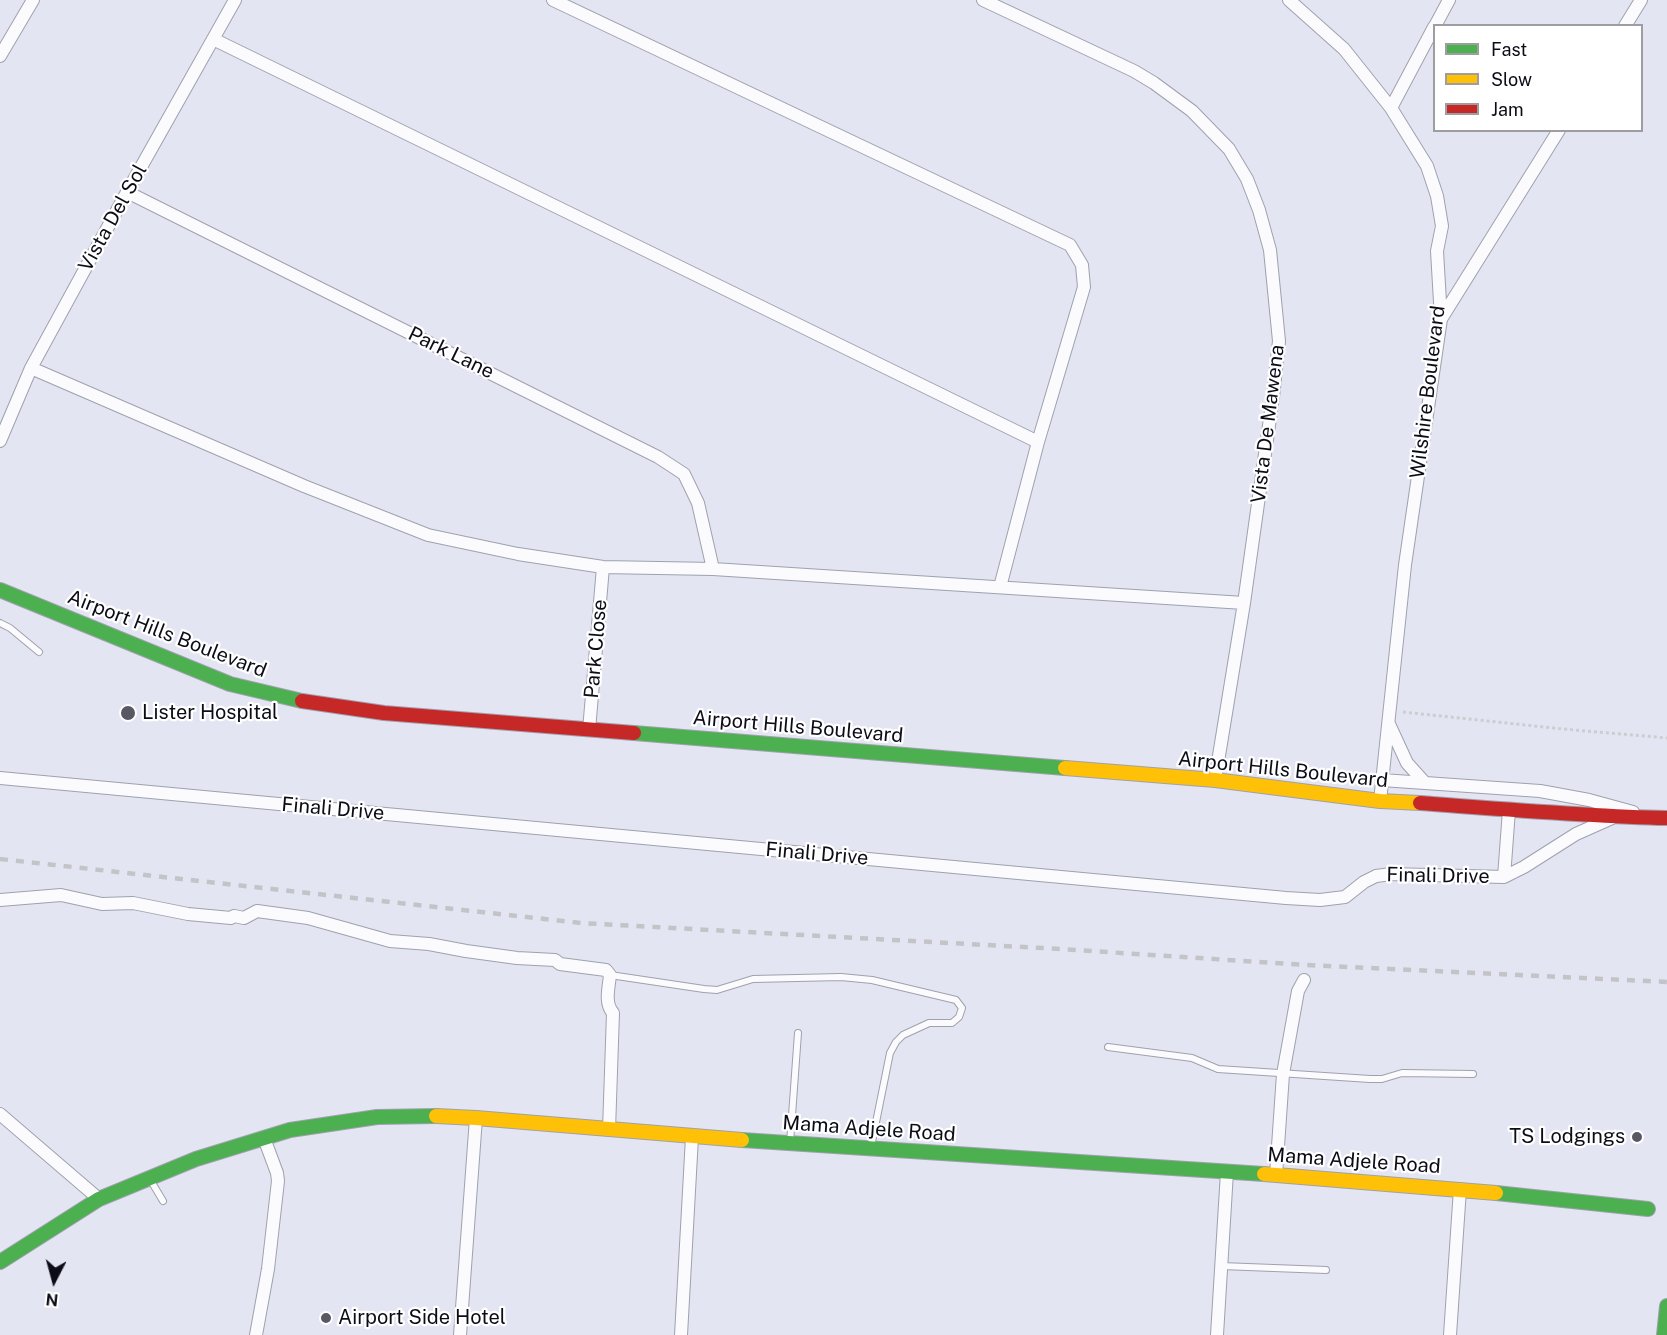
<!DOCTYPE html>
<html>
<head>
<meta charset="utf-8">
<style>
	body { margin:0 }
	#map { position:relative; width:1667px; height:1335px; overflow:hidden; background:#e3e5f3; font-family:"Public Sans",sans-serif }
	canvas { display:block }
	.legend { position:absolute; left:1433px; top:24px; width:210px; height:108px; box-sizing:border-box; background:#fff; border:2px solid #9e9ea2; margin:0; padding:8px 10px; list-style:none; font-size:18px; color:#0c0c17 }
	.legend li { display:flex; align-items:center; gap:12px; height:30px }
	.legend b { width:30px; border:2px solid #9e9ea2 }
	.north { position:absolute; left:24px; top:1251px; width:60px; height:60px; -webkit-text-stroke:4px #fff; paint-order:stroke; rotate:186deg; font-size:16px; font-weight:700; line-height:24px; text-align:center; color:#0c0c17 }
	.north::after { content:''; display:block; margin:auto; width:21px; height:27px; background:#0c0c17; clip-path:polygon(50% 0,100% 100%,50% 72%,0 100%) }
</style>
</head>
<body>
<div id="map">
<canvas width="1667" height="1335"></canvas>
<ul class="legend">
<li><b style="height:8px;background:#4caf50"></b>Fast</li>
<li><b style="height:8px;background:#ffc107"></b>Slow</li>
<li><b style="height:8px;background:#c62828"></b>Jam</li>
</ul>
<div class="north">N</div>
</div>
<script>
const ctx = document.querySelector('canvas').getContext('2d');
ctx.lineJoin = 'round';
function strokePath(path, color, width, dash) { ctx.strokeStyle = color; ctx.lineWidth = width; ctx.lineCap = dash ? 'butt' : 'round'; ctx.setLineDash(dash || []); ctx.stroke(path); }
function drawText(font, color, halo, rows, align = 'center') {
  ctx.font = font + ' "Public Sans",sans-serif'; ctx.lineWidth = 4.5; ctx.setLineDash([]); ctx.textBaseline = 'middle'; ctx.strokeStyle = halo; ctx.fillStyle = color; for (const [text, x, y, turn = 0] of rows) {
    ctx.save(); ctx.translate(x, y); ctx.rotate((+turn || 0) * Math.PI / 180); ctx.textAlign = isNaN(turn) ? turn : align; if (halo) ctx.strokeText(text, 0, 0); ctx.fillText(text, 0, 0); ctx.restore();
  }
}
const lane = new Path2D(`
	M0,623L10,628L39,652
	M610,975L704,989L717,990L753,979L841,977L872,980L956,1000L962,1008L959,1017L952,1023H929L903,1035L896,1042L890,1053L871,1147
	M1108,1047L1192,1058L1218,1069L1370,1079H1382L1402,1073L1473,1074
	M790,1143L798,1033
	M151,1181L163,1201
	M1221,1266L1326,1270`);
const street = new Path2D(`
	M553,0L1070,245L1082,265L1084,287L1038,442L1000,587
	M983,0L1134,71L1154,83L1192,111L1229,149L1247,179L1259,210L1270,250L1279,341L1273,397L1244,603L1215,780
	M1289,0L1344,49L1391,108L1427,166L1437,196L1442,226L1437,251L1441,319L1405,565L1380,801
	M1435,26L1449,0
	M1625,26L1641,0
	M213,39L1038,442
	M0,56L33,0
	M1391,108L1434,27
	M127,192L658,457L684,474L698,503L713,569
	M1441,319L1559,130
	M31,368L304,486L428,535L518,554L603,567L713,569L1244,603
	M0,441L31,368L127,192L235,0
	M1389,724L1407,763L1425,783
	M589,730L603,567
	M0,778L1286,898L1320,900L1345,897L1364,882L1376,876L1391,874L1504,877L1524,867L1576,834L1612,818
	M1382,780L1540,791L1589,800L1633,812
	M1504,877L1509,810
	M0,900L61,895L102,904L133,903L188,914L231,918L234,916L244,918L257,911L308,918L390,941L429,944L466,951L517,958L555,960L560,964L606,970L610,975C609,987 604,1003 613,1013L609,1130
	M0,1114L99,1199
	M1276,1175L1283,1074L1298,991L1304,980
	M256,1335L268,1269L278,1181L277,1173L264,1138
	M460,1335L476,1118
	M681,1335L692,1137
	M1217,1335L1227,1172
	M1450,1335L1460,1189`);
const fast = new Path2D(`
	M0,590L230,684L302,701
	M634,733L1065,768
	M742,1140L1264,1174
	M1496,1193L1648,1209
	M0,1262L99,1199L196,1159L290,1130L377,1117L436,1116
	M1664,1335L1667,1306`);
const slow = new Path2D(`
	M1065,768L1215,780L1380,801L1420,803
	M436,1116L476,1118L742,1140
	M1264,1174L1496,1193`);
const jam = new Path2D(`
	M302,701L384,713L634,733
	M1420,803C1502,809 1585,816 1667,818`);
strokePath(lane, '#9fa1ad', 8);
strokePath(street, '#9fa1ad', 14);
strokePath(fast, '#9fa1ad', 16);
strokePath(slow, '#9fa1ad', 16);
strokePath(jam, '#9fa1ad', 16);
strokePath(new Path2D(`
	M1403,712L1563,729L1667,738`), '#cdcdd1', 3, [3, 3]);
strokePath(lane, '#fbfbfd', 6);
strokePath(street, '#fbfbfd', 12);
strokePath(fast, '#4caf50', 14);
strokePath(slow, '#ffc107', 14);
strokePath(jam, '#c62828', 14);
strokePath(new Path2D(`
	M0,859L581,923L1060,949L1306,965L1667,982`), '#c3c3c8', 4.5, [8, 8]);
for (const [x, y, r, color] of [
	[128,713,8,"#575864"],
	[1637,1137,6,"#575864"],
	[326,1318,6,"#575864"]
]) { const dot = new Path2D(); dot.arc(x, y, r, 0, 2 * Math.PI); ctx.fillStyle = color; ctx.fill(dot); strokePath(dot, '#fff', 2); }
drawText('20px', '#0c0c17', '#fff', [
	["Vista Del Sol",113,218,-61],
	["Park Lane",451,353,26],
	["Wilshire Boulevard",1428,392,-83],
	["Vista De Mawena",1268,424,-83],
	["Airport Hills Boulevard",167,634,21],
	["Park Close",596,649,-85],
	["Airport Hills Boulevard",798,727,5],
	["Airport Hills Boulevard",1283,770,6],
	["Finali Drive",333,809,5],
	["Finali Drive",817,854,5],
	["Finali Drive",1438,876,1],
	["Mama Adjele Road",869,1129,4],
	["Mama Adjele Road",1354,1161,4]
]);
drawText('20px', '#0c0c17', '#fff', [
	["Lister Hospital",142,713],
	["TS Lodgings",1625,1137,"right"],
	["Airport Side Hotel",338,1318]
], 'left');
</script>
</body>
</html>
